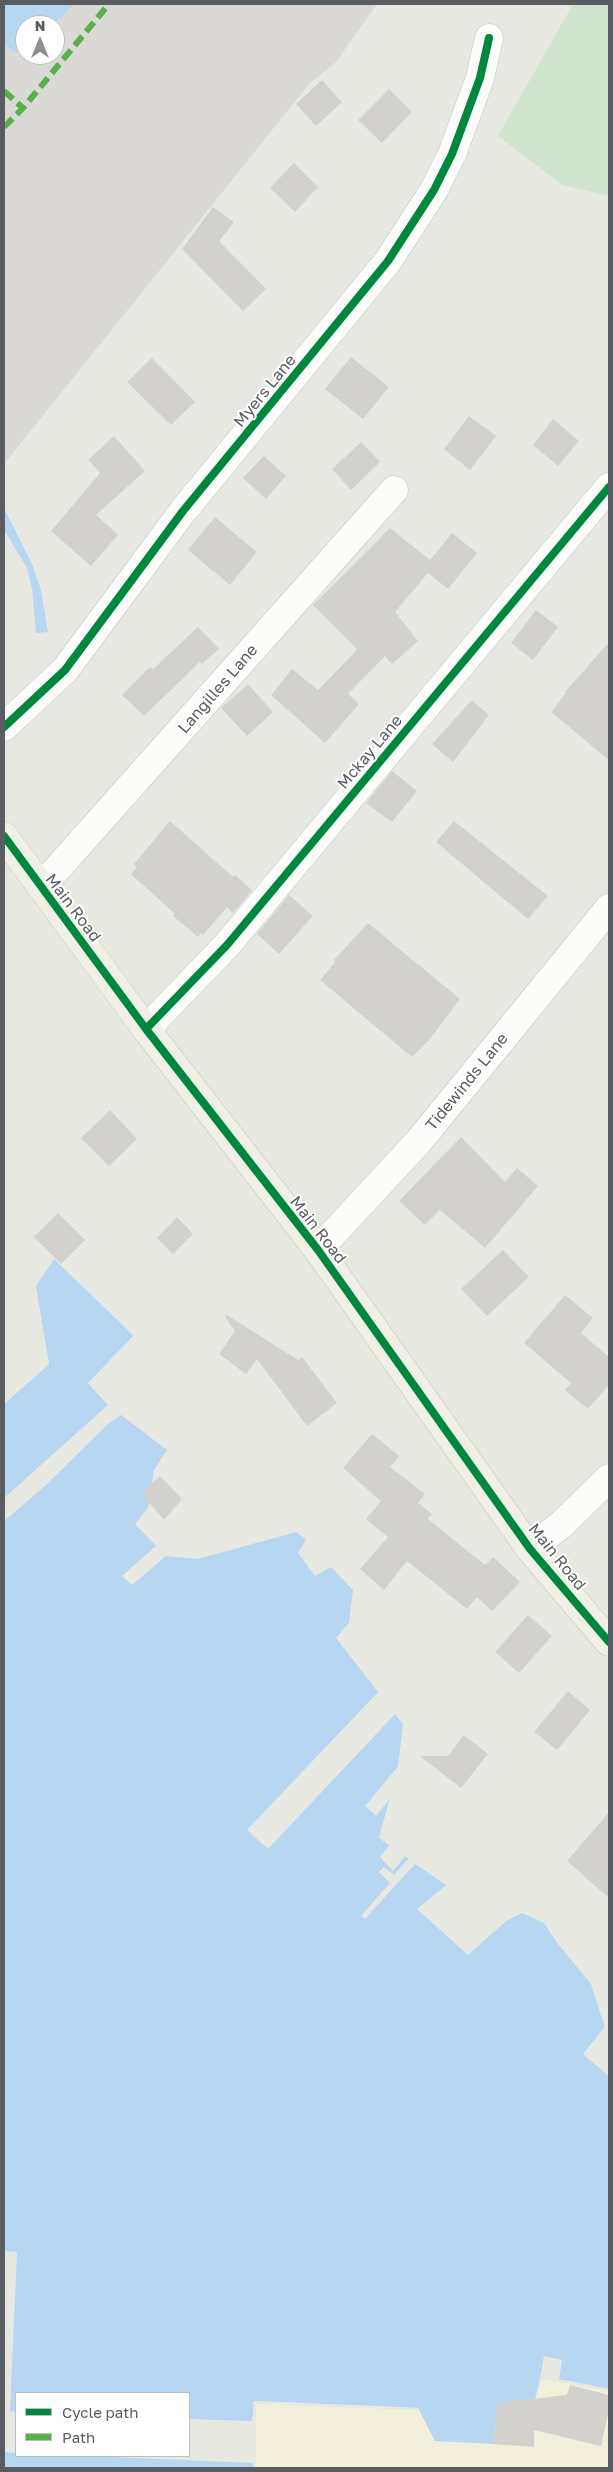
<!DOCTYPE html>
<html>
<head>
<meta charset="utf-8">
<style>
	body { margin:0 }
	#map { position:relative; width:613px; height:2472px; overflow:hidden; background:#e8e8e3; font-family:"Golos Text",sans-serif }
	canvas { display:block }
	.frame { position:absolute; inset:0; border:5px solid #595c60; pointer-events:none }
	.legend { position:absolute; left:15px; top:2392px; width:175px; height:65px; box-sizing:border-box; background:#fff; border:1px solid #bdbebf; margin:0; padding:6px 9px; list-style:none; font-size:15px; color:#595c60 }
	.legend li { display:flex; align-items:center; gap:10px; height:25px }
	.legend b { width:25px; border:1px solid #bdbebf }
	.north { position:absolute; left:15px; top:15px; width:50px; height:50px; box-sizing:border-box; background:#fff; border:1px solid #bdbebf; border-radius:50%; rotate:0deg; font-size:14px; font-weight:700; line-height:20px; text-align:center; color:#595c60 }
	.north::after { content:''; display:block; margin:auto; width:18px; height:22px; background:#8b8d8e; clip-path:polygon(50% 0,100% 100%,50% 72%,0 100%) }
</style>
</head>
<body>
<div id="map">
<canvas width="613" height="2472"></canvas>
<div class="frame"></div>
<ul class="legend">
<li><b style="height:6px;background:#00873e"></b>Cycle path</li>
<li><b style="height:6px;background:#58b04a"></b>Path</li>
</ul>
<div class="north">N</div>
</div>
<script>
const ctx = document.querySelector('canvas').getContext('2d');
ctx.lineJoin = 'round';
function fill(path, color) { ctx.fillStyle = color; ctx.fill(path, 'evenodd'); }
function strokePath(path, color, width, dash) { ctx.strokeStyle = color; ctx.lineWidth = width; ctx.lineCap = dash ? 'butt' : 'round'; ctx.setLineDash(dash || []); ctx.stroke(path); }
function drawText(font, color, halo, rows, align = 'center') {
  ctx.font = font + ' "Golos Text",sans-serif'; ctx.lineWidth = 4; ctx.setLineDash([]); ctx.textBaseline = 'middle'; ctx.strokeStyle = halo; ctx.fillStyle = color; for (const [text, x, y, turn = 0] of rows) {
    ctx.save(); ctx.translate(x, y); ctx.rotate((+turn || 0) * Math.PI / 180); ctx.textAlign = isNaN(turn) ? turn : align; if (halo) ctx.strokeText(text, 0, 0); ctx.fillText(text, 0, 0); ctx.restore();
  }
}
fill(new Path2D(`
	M541,2376L609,2389V2468H253L254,2401L419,2408L493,2444L498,2403Z`), '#f2efdb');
fill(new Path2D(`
	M4,4H377L336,62L310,83L4,464ZM25,25H55V55H25Z`), '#dad9d6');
fill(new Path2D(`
	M573,4H609V196L562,185L498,136Z`), '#d0e5cf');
fill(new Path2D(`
	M4,4H73C57,25 50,25 25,25V45L15,53L4,44Z
	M4,508L32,564L41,590L48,632L36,633L32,589L27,568L4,530Z
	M54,1259L134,1336L88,1383L108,1405L167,1450L154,1470L148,1508L135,1524L166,1556L198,1559L296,1532L306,1540L298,1553L315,1576L331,1567L353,1590L349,1623L336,1638L403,1724L398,1767L379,1838L447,1885L504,1922L522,1913L544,1923L558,1944L591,1984L605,2028L609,2031V2389L541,2376L535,2399L498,2403L493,2444L435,2441L418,2408L254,2401L253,2468H4V1404L49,1364L36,1286ZM16,2393H189V2456H16Z`), '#b7d6f2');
fill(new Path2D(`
	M34,1293L36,1294L49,1364L4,1404V1401L46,1363Z
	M135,1334V1338L91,1383L122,1414L108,1424L45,1486L4,1521V1498L108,1405L88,1383Z
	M156,1546L166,1556L132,1585L122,1576Z
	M380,1690L397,1712L268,1849L247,1830Z
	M400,1764L393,1795L376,1816L365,1806Z
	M391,1843L407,1854L393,1871L380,1857Z
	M410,1857L488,1909L505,1922L468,1955L417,1909L446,1885L415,1864L365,1919L361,1916L390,1883L379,1872L384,1867L394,1875Z
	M607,2024L609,2028V2076L583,2054Z
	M4,2251L17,2252L10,2411L16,2412V2453L4,2452Z
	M544,2356L562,2360L559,2379L609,2389V2391L542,2379L536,2401Z
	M254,2401L419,2408L418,2413L417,2410L256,2404V2468H253V2463L88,2456H189V2419L252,2421Z`), '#e8e8e3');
fill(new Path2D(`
	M322,80L342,102L316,126L296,104Z
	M389,89L412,112L382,143L358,120Z
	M294,163L318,187L295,212L270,188Z
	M213,207L234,222L219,241L266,289L243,311L182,249Z
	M351,357L389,387L363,419L325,389Z
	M152,358L195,402L171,425L127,382Z
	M469,416L496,436L470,470L444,449Z
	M553,419L579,441L558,466L533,445Z
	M114,436L145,471L96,515L118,535L91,566L51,531L100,473L88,460Z
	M361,442L380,462L351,490L332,469Z
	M264,456L286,476L266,499L243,478Z
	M215,517L257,552L230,585L188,550Z
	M390,528L430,560L452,533L477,553L448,589L428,573L395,612L418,641L392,664L385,656L348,694L359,704L325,743L271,695L292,669L318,690L355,652L357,649L313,605Z
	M536,610L558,627L533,660L511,643Z
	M198,627L219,649L202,664L200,662L144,716L122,695L150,667L153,669Z
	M609,642V760L551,712L566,693L565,692Z
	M248,684L273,712L247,736L221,708Z
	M472,700L489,715L453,762L432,744Z
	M392,771L417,791L392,822L366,803Z
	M170,821L233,877L235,875L252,890L233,913L227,907L203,935L201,933L198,937L173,916L175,914L131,874L137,867L134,864Z
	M454,821L548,896L528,919L436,842Z
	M289,895L313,916L279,954L257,934Z
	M368,923L460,999L430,1039L412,1057L320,980L335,962L334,960Z
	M110,1110L137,1139L109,1166L81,1138Z
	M461,1137L505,1182L517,1168L538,1186L485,1248L440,1210L425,1225L399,1201Z
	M58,1213L85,1240L61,1264L34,1237Z
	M177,1217L193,1234L173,1254L157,1238Z
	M503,1250L529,1277L487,1316L461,1289Z
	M565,1295L593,1318L581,1333L609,1357V1385L588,1409L565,1390L571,1383L524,1343Z
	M227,1315L298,1360L302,1357L337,1403L307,1426L257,1359L246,1374L219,1354L235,1331L225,1317Z
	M372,1434L399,1456L390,1467L425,1494L418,1503L432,1514L428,1519L485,1565L493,1557L520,1582L492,1611L477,1597L467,1609L407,1561L384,1590L360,1569L388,1537L366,1519L381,1501L343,1468Z
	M160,1476L182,1499L164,1520L141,1493Z
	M528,1615L552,1636L519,1673L495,1652Z
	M568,1691L590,1710L557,1750L534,1732Z
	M464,1735L488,1754L461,1788L420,1756H448Z
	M609,1812V1898L567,1861Z
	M570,2385L609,2395V2410L601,2446L534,2430V2447L493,2444L498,2403L567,2395Z`), '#d2d1ce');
const minor = new Path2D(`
	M4,727L65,670L183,511L388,261L434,190L452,154L480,78L489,38
	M41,887L394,490
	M146,1029L227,945L609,487
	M318,1250L419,1141L609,908
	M530,1549L562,1524L609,1478`);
const major = new Path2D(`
	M4,836L146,1029L318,1250L530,1549L609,1642`);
strokePath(minor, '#c5c5c5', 29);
strokePath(major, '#cfc9b2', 29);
strokePath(minor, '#fcfcfb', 28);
strokePath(major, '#f0f0e6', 28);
strokePath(new Path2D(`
	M4,91L23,108
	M4,127L23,108L109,4`), '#58b04a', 6, [12, 6]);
strokePath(new Path2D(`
	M4,727L65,670L183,511L388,261L434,190L452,154L480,78L489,38
	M4,836L146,1029L318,1250L530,1549L609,1642
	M146,1029L227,945L609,487`), '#00873e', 8);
drawText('16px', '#595c60', '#fff', [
	["Myers Lane",265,391,-51],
	["Langilles Lane",218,689,-49],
	["Mckay Lane",370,752,-50],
	["Main Road",73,908,53],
	["Tidewinds Lane",467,1082,-51],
	["Main Road",318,1230,52],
	["Main Road",557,1557,51]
]);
</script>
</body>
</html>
